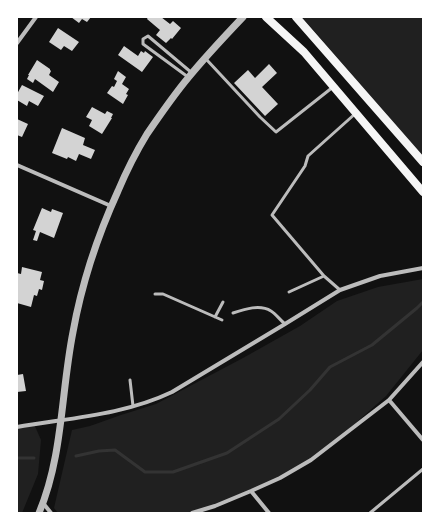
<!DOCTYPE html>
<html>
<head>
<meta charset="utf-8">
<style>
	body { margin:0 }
	#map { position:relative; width:440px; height:530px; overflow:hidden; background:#111; font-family:Commissioner,sans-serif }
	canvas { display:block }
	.frame { position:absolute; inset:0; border:18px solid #fff; pointer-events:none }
</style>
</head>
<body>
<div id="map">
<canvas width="440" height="530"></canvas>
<div class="frame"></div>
</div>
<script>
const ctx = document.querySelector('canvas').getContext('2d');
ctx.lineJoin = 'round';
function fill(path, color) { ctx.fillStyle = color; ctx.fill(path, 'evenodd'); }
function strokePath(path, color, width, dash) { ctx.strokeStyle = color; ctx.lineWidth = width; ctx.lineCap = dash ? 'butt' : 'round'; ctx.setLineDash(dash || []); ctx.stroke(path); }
fill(new Path2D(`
	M302,17H423V156Z
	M423,279V350L386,396L331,445L293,471L223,503L186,513H58L54,508L72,430L90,426L121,415L156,404L243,358L300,326L337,301L378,287Z
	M34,424L41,440L38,474L22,513H17V427Z`), '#202020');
strokePath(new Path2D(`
	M76,456L99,451L115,450L145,472H173L227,453L279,419L310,390L330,367L372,345L417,308L423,302
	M17,458H34`), '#333', 3);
fill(new Path2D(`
	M71,17H91L87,22L82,19L79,23Z
	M148,17H161L170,24L173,21L181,28L172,39L171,38L166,43L156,35L160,30L147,19Z
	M58,28L79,42L72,51L64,46L61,50L49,42Z
	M124,46L138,56L141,51L144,53L145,51L153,57L142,72L118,55Z
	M37,60L50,69V70L51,71L49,75L59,82L53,92L35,79L33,83L27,79L29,75H28Z
	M269,64L277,73L262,87L278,104L265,116L234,83L248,70L255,78Z
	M118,71L126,77L122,84L129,89L126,94L128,95L123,104L107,93L112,86L114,87L117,81L114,79Z
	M22,85L44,96L38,106L29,101L27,106L17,100V94Z
	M92,107L105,114L107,111L113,114L111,118H112L102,134L89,126L92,120L86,117Z
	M17,119L28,124L22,137L17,135Z
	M62,128L85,138L83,145L95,150L91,159L79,154L76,161L68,157L67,159L52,153Z
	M42,208L51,212L52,209L63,213L54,238L40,232L37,241L33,240L36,231L33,230Z
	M22,267L42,272L40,280L44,281L42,290L39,289L37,296L34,295L31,307L17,303V273L21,274Z
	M23,374L26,391L17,392V375Z`), '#d3d3d3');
strokePath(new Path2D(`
	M206,59L260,117L276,132L333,87
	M188,77L143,44V39L148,36L192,73
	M324,276L272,215L305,166L308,156L356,113
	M289,292L324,276L340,290
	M155,294H163L222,320
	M233,313C245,309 260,304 271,311C276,314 280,320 285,324
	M215,317L223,302
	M130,380L133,406
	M370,513L423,469`), '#bcbcbc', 3);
strokePath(new Path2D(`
	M17,43L36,17
	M17,165L111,206
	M389,400L423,440
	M17,427C69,418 124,415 172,392L285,324L340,290L380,276L423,268
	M251,491L269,513
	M43,503L51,513
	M192,513L215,506L251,491L280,478L311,460L389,400L423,362`), '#bcbcbc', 4);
strokePath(new Path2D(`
	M39,513C63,456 61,392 73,332C82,282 97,237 118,191C126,172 136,152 147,134C160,115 173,96 188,78C205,57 224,37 243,17`), '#bcbcbc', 7);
strokePath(new Path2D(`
	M266,17L304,52L423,192
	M296,17L423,162`), '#f5f5f5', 8);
</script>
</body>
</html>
